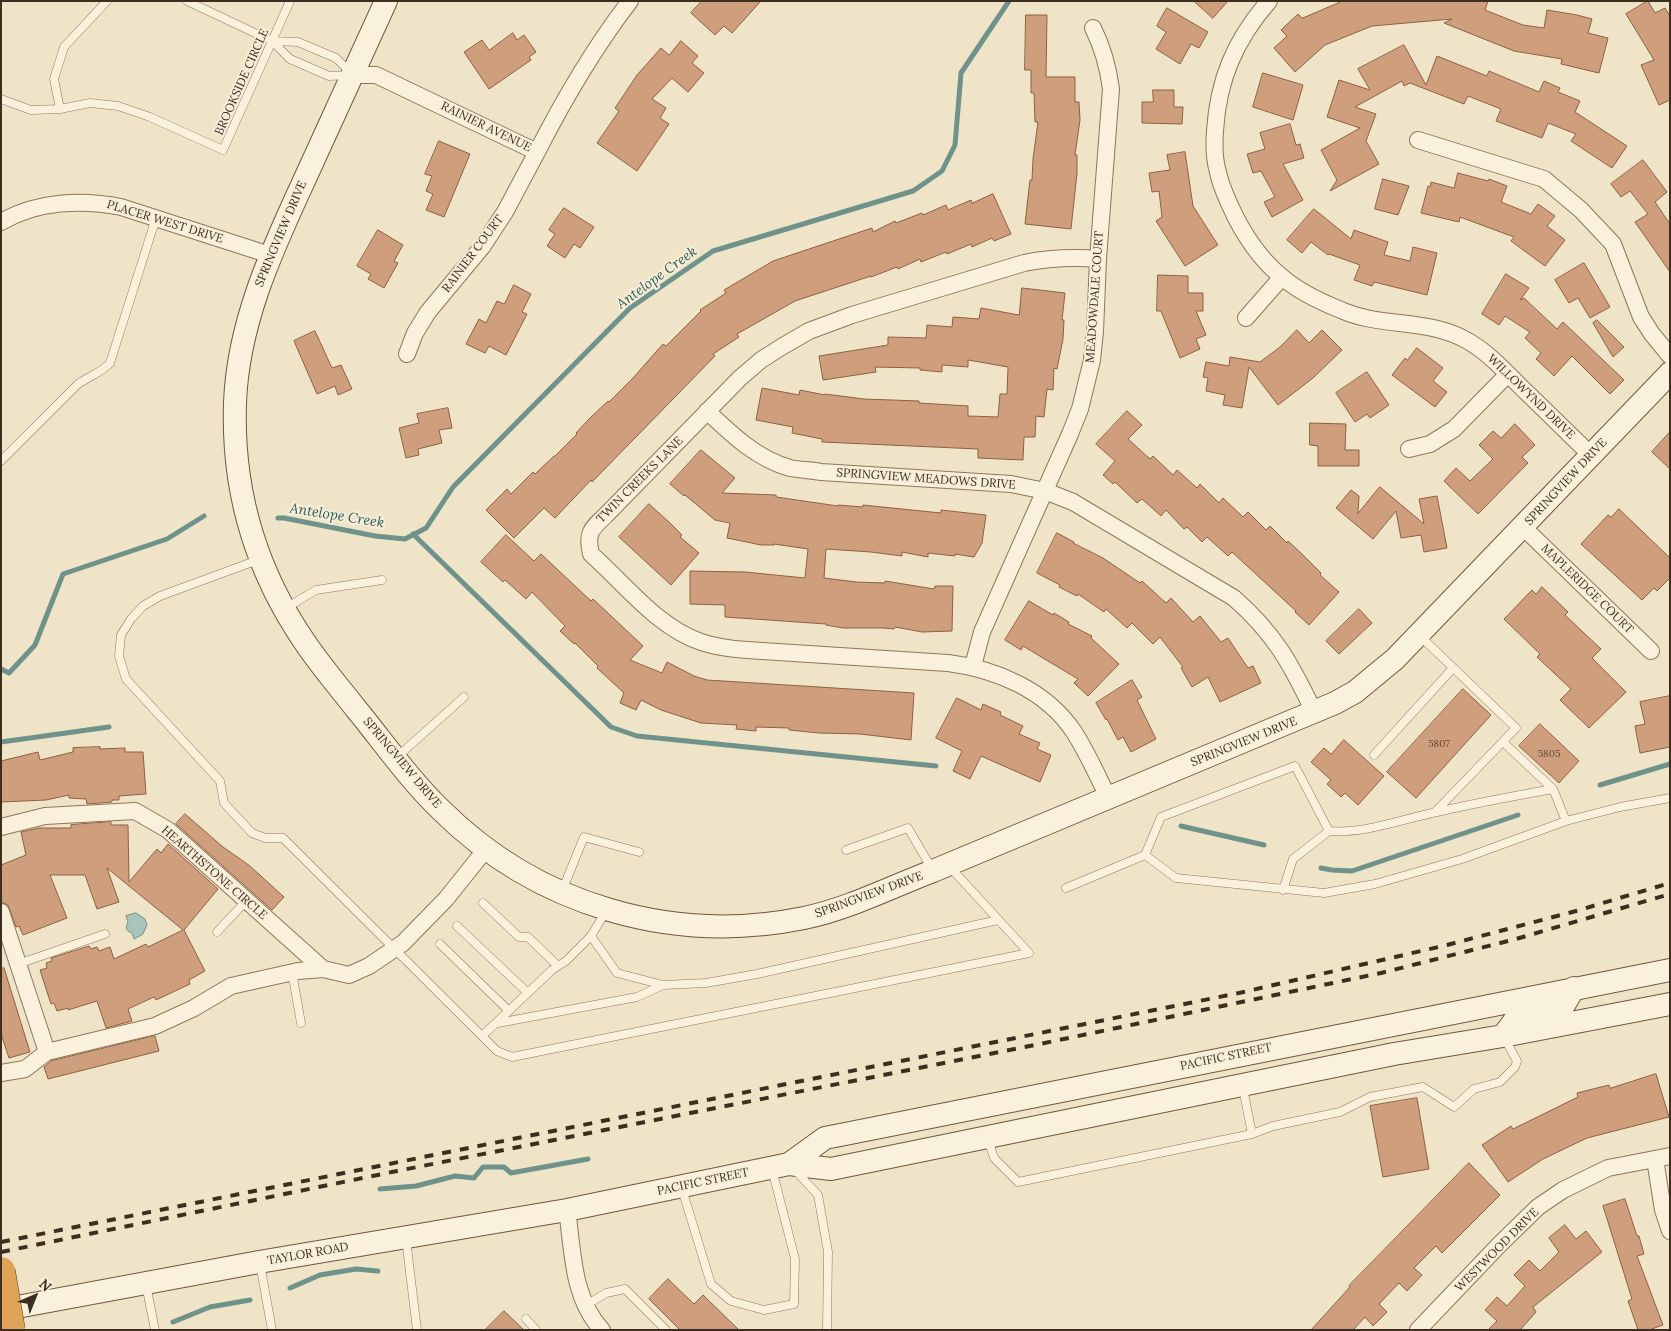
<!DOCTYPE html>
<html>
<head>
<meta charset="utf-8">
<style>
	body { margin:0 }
	#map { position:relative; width:1671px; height:1331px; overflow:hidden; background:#f0e4c8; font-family:Lora,serif }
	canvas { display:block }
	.frame { position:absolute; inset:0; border:2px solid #3d2e20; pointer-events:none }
	.north { position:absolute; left:10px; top:1271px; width:50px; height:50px; -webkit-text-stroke:4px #f7eed8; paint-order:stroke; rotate:44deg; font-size:14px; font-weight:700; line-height:20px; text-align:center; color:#3d2e20 }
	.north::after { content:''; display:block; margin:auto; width:18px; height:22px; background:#3d2e20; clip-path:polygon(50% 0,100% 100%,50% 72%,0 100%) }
</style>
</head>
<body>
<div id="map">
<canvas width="1671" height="1331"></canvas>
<div class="frame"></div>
<div class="north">N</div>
</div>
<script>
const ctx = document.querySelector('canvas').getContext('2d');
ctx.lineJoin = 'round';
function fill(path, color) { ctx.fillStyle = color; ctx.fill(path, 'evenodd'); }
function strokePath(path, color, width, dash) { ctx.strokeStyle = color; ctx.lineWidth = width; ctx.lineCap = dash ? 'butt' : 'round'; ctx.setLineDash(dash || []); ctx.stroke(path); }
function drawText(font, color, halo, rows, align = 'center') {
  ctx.font = font + ' Lora,serif'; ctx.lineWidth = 4; ctx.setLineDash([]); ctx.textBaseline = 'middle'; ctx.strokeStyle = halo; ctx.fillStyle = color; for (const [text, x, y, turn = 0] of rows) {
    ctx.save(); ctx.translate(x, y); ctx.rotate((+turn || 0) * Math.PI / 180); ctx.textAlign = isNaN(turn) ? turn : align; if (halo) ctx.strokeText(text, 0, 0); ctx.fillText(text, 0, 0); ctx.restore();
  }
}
const water = new Path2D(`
	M136,913L145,919L147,925L143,934L134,939L132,933L128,931L126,928L128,922L126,916Z`);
fill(water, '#a9c4bc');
strokePath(water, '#6f938a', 1);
strokePath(new Path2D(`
	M278,518H284L375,536L405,539L426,528L453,487L630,308L713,251L913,191L942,171L955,145L961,73L1009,1
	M413,534L611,727L637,736L936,766
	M1,669L9,673L35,645L63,574L167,539L204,516
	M1,742L109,727
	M1600,785L1670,764
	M1181,826L1264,845
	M1321,868L1332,870L1352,871L1518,815
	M380,1189L416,1186L455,1176L474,1178L483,1167H504L511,1173L588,1159
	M290,1288L320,1275L356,1269L378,1271
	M173,1322L210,1307L250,1300`), '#6f938a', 5);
const building = new Path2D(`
	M702,1H761L732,33L724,26L715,35L691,13Z
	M1194,1H1228L1213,18Z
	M1343,1H1488L1485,10L1523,25L1544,28L1547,10L1577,15L1592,19L1588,33L1608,38L1599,73L1561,64L1562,59L1514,51L1444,23L1452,19L1372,26L1325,45L1295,72L1274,48L1287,36L1281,30L1298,14L1302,18Z
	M1648,1L1655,13L1665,8L1670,16V100L1659,105L1641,65L1654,60L1626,14Z
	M1167,8L1208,32L1199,48L1191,44L1180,64L1156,49L1166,32L1157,26Z
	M1026,15H1047L1046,77H1075V102H1079L1080,120L1075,155H1077V173L1071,229L1025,224L1030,180H1032L1033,159L1038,122H1035L1034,93H1031V70H1025Z
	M513,33L517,40L524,35L536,52L529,57L531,60L489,89L464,52L482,40L489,50Z
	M681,41L698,56L692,63L704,73L688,92L672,78L652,99L666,108L660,118L669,124L637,171L597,143L619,111L615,108L637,75L661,48L669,55Z
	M1404,45L1426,85L1437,56L1487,76L1489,71L1539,92L1544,81L1560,88L1558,92L1580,101L1575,112L1627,146L1612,168L1571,141L1576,134L1548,123L1542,138L1496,121L1501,109L1468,96L1464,104L1410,83L1404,86L1402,81L1355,107L1376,114L1366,141L1379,164L1330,191L1337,180L1321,150L1360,128L1327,117L1339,80L1370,90L1358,69Z
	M1263,73L1303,85L1293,120L1253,107Z
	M1153,90H1174V107H1183L1182,124L1142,123V102H1153Z
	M1290,124L1296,145L1300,144L1304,158L1283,164L1303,200L1272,217L1264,202L1275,197L1261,171L1253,173L1247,154L1265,149L1260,133Z
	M439,141L470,154L444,217L426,210L433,194L426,191L432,176L425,174Z
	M1185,152L1193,206L1218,245L1185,266L1156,221L1162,217L1159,191L1152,192L1149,173L1170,170L1167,155Z
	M1643,160L1667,192L1655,202L1670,224V272L1635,222L1648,214L1630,191L1621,197L1611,184Z
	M1458,173L1488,181L1489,179L1507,186L1501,202L1531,214L1538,204L1555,216L1547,226L1565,240L1545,266L1511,241L1514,237L1460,217L1459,222L1421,213L1428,186L1430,187L1431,182L1454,188Z
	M1383,179L1409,186L1398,215L1375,209Z
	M993,194L1011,234L994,241L992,238L972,247L971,244L947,254L946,252L921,262L920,259L898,269L897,267L871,277V276L795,301L737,334L739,337L713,354L715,356L592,482L591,480L555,518L544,508L514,538L486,510L507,489L511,494L533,472L535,474L554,456H555L577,434L576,433L589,419L608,401L609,402L633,378L663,344L666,346L701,311L700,310L726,293L724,290L773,261L872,228L873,232L895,221L896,223L922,213L923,215L946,205L948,210L971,200L972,203Z
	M564,208L594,227L580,248L574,244L565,258L547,246L555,234L549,230Z
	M1314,209L1351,239L1354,230L1388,242L1384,255L1410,261L1413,247L1437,253L1427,295L1374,282L1372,286L1354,280L1360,265L1329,254L1328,255L1311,242L1302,253L1287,240Z
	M378,230L403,245L394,261L398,263L384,288L368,279L371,274L357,266Z
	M1584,263L1610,307L1590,318L1578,298L1569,303L1555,280Z
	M1506,274L1529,288L1520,300L1524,298L1557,329L1563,322L1624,380L1610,394L1572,356L1554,376L1536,359L1541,353L1525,338L1530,332L1505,316L1499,325L1482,314Z
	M1158,275L1188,276V293H1203V311H1196L1206,335L1196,339L1200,349L1180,358L1161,311H1157Z
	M514,285L531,294L522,312L527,314L506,355L489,346L485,353L466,344L479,319L486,323L497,301L504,304Z
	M1022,288L1065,293L1062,320H1064L1063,339L1057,369L1054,368L1053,390L1047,389L1044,417L1036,416L1035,437H1024L1023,460L978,458V449L822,442V439L792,433L793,427L756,420L762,388L799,395L800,390L825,395V394L864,399L919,401V403L968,406V416L998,417L1000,394H1007L1008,367L968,360V367L942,365V372L920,370V368L875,367L876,372L823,380L819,356L888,345V337L926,338L927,325L952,327L953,317L979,319L981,308L1019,315Z
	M1597,320L1624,347L1613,357L1593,323Z
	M1297,330L1309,343L1322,330L1342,350L1313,378L1278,405L1249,367L1242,408L1223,405L1225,395L1206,391L1208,378L1203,377L1206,362L1229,366L1230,357L1260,362L1280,347Z
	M315,331L332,368L341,365L352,389L338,395L335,386L317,394L294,341Z
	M1417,348L1443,368L1433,381L1447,392L1435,407L1392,375L1405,358L1407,360Z
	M1367,372L1389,405L1370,418L1367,414L1355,422L1336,393Z
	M448,408L452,428L439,430L442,443L418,449L419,455L406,458L399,428L419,423L417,414Z
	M1127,411L1142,425L1128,439L1150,459L1153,456L1173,475L1177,470L1197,488L1200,484L1219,503L1223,498L1243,517L1248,512L1266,530L1270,526L1287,543L1288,541L1304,556L1321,573L1320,575L1339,592L1309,625L1295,612L1296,611L1232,552L1228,556L1207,537L1202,542L1187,527L1184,529L1166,510L1161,516L1142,499L1137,503L1115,482L1113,484L1103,475L1115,461L1096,444Z
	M1310,423L1346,424L1345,450H1359V466H1318V446L1310,445Z
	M1515,424L1535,445L1522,457L1528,463L1478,514L1444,481L1456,468L1470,481L1493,459L1479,445L1493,431L1501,438Z
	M1670,432V469L1652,452Z
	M701,450L735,478L722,493L776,495V497L838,506V505L863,507V505L941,513V510L986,515L982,543L974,557L955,554V556L928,553V557L902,552V556L871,552L826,549L824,578L856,582L885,583V581L934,589L935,586H953L952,631L922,632L895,627L894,629L884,628H843L826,625V624L725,617V605L690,604V571L745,572L805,578L808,549L774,544V545H761L727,538L730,523L715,520L685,495L684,496L670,484Z
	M1380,487L1424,524L1419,499L1437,496L1447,548L1424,552L1421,535L1401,538L1396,511L1373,539L1336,508L1351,490L1359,496L1358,513Z
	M649,504L669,522L682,535L680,537L699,553L671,585L619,537Z
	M1619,509L1670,558V578L1657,591L1654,588L1642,600L1581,544L1608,515L1611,517Z
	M1057,533L1074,542L1073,543L1103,558L1140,583L1142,581L1166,603L1171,598L1193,622L1200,616L1221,642L1228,638L1248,668L1253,666L1261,683L1220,702L1208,677L1192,687L1181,668L1183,667L1160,637L1153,644L1132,623L1127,628L1106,609L1104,612L1078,594L1077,596L1059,587L1060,585L1037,573Z
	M506,535L534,561L541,554L591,601L593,599L643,646L630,660L662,673L667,662L694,676L707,680L914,693L911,740L860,734L819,733L789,730V728L756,727V731L736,729L737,725L701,723L661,710L641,700L636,710L620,703L624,693L597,668L598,666L575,643L574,644L560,631L565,626L532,592L526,599L505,580L503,582L481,562Z
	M1542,587L1568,612L1565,615L1601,649L1592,658L1626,692L1589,728L1560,700L1571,689L1537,657L1540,654L1504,619L1532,590L1536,594Z
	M1029,601L1053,615L1054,613L1069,622L1068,624L1092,636L1091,638L1119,664L1088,696L1074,683L1078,679L1023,646L1021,650L1005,640Z
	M1359,609L1372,623L1339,654L1326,641Z
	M1132,680L1142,697L1137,700L1156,739L1131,752L1123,737L1118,740L1107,719L1106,720L1096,703Z
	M1463,689L1491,715L1416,798L1387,772Z
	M1670,696V747L1640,753L1635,726L1645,724L1640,702Z
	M957,698L981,710L983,704L1001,712L1000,715L1023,726L1019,734L1040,743L1037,749L1051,755L1040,782L981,756L970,779L953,771L962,751L936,738Z
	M1540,724L1579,761L1559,783L1519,746Z
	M1344,740L1384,776L1358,805L1345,793L1341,797L1327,784L1331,780L1311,762L1324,748L1331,754Z
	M100,747V749L125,748V752H143L146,794L119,796V800H112V802L87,804L86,799L69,798V795L46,800L1,802V761L38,752L40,760L73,752V748Z
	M185,814L223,847L250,866L284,897L272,910L176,824Z
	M111,822V825H128L129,882L157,849L161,853L168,844L218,889L184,930L205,971L189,980L190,984L156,1000L154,997L128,1009L132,1021L106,1028L97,1001L68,1010V1008L57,1011L54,1003L51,1004L40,970L47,968L46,963L52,961L51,958L89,946L91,949L97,947L99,951L110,947L114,959L146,944L148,947L183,930L107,868L119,902L97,909L85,875H50L67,918L23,935L19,926L16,927L8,905L1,902V865L26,855L21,832L39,828H71V825Z
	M4,968L30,1052L9,1058L1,1034V969Z
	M155,1036L159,1051L48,1079L44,1067L51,1061Z
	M1656,1074L1669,1117L1587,1138L1543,1159L1508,1182L1482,1145L1511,1126L1513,1129L1578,1097L1577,1093L1609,1085L1610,1088Z
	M1417,1098L1429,1169L1383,1177L1370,1106Z
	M1469,1163L1500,1195L1442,1253L1436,1246L1414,1268L1422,1275L1407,1291L1399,1283L1379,1304L1387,1312L1373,1326L1365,1317L1353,1330H1311L1350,1287L1349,1286Z
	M1625,1199L1637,1236H1639L1644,1254L1637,1256L1663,1325L1649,1330H1638L1628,1301L1632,1299L1603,1206Z
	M1565,1225L1576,1239L1586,1231L1602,1252L1533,1307L1536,1312L1520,1330H1488L1497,1321L1485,1310L1497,1297L1507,1306L1525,1286L1514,1275L1529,1260L1540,1271L1559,1252L1549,1238Z
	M668,1279L694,1304L703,1295L739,1330H680L649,1299Z
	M504,1311L524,1330H485Z`);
fill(building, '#cf9f7d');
strokePath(building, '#8d5f41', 1);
const lane = new Path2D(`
	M187,1L272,41L290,59L329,76L349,75
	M272,41L298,42L336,58L351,73
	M1,99L31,110L60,109L90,103L118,106L150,117L223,150L290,1
	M60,109L54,79L64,47L107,1
	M1,461L78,384C89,376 101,373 110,363L156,218
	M258,560L160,596L143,606L131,619L121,635L119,656L126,679L220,781L224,803L252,833L265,838H283L497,1051L512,1057L1029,953
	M286,608L316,590L382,580
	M1420,636L1516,728L1436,811
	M1503,742L1553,789L1566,821
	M1374,755L1453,668
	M397,757L464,697
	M1553,789C1514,796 1476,803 1437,812C1402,819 1365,834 1329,831L1295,766L1161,817L1145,855L1176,878L1324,893L1375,884L1462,859L1566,821L1620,807L1670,798
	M846,850L908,828L932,869
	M949,866L1029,953
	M1066,888L1145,855
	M1283,890L1293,859L1329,831
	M562,891L584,837L639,852
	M483,903L519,937H528L558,966
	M457,926L528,993
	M217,932L246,901
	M591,936L617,973L663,985L706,983L757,974L998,920
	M440,944L509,1011
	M18,964L105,934
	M292,972L301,1023
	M498,1023L637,997L663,985
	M482,1036L552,970L566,961L591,936L606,911
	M1243,1088L1252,1134L1273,1126L1340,1112L1370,1097L1423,1087L1454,1107L1474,1089L1500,1082L1515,1067L1517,1061L1505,1039
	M988,1139L994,1158L1018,1182L1252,1134
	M794,1169L818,1195L828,1252L827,1330
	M682,1189L711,1284L731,1301L764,1310L794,1304L795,1259L772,1169
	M406,1239L417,1330
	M260,1264L272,1330
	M146,1285L155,1330
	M585,1306L606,1293L625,1289L666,1330
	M526,1319L536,1330`);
const street = new Path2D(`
	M1269,1C1235,40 1218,80 1215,131C1214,144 1214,159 1218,172C1221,188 1229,203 1236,218C1247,239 1263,262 1282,277C1299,292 1321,302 1341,310C1381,328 1427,318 1466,340C1488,352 1505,371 1523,389C1546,411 1568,433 1591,455
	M353,75H376L537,152C564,99 594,48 630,1
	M1418,140L1544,179L1581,210L1613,244L1641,317L1652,334L1670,356
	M1,222C37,201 82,199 121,207L270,255
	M1098,259C1073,257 1049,258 1024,263L852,315L809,331L783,346L761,360L740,378L606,515C591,529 586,533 591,554C625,584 657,627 701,642C716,647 731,649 747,650L948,663C996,669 1046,690 1074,732C1087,752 1097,775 1108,797
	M1246,318L1282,277
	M407,354L415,333L428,312L482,247L505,212L537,152
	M707,411C731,434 757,459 790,468C800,470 811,470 821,472L1011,484L1045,491L1073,502L1234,598C1275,634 1291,664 1314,712
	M1409,449L1430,444L1454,429L1508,374
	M1523,527L1651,651
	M973,666L982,632L1070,434L1080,409L1092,360L1095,332L1098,259L1111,89C1108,66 1103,48 1093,28
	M1,827L45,816L135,811L168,830L323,969
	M1,912L47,1052L155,1026L194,1008L231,986L298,971L323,969L349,975L369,966L403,943L446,899L486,849
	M1,1073L25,1069L47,1052
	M1655,1159L1663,1210L1670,1231
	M567,1210C573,1251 572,1298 602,1330
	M1418,1330L1499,1245L1538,1207L1563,1190L1608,1168L1670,1156`);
const secondary = new Path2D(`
	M386,1C360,58 334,115 308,172C274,246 238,320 235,403C232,491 255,569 304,641C320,665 339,687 357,710C384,743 409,779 440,809C536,905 672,945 804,918C848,909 891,887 933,871L1335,703L1355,692L1395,659L1670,373
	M1503,1036L1517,1017L1564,1005L1574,988
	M789,1164L825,1138L1670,970
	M1,1310L259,1262L567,1210L789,1164L831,1169L1394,1054L1503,1036L1670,1004`);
strokePath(lane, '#8d765c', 9);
strokePath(street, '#8d765c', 18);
strokePath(secondary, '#6f573f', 24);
strokePath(lane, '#faf1dc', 8);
strokePath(street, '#faf1dc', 16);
strokePath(secondary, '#faf1dc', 22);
strokePath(new Path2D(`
	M1,1242L1239,993L1447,945L1576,911L1670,883
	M1,1252L397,1171L1035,1045L1381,973L1516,939L1670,894`), '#3d2e20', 4, [9, 9]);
const highwayBridge = new Path2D(`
	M1,1271L11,1330`);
strokePath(highwayBridge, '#5b4430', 29, []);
strokePath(highwayBridge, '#e0a458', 28);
drawText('10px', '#624a37', null, [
	["5807",1439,744],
	["5805",1549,754]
]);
drawText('12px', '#3d2e20', '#f7eed8', [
	["BROOKSIDE CIRCLE",242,82,-66],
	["RAINIER AVENUE",486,127,26],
	["PLACER WEST DRIVE",165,222,17],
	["SPRINGVIEW DRIVE",281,234,-67],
	["RAINIER COURT",473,254,-53],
	["MEADOWDALE COURT",1095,297,-86],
	["WILLOWYND DRIVE",1531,397,44],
	["SPRINGVIEW MEADOWS DRIVE",926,479,4],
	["TWIN CREEKS LANE",640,480,-45],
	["SPRINGVIEW DRIVE",1566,482,-47],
	["MAPLERIDGE COURT",1587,589,44],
	["SPRINGVIEW DRIVE",1244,742,-22],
	["SPRINGVIEW DRIVE",402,763,50],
	["HEARTHSTONE CIRCLE",214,873,41],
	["SPRINGVIEW DRIVE",869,895,-20],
	["PACIFIC STREET",1226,1057,-12],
	["PACIFIC STREET",703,1182,-12],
	["WESTWOOD DRIVE",1497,1250,-45],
	["TAYLOR ROAD",308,1254,-10]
]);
drawText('italic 14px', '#2f5d5a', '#f7eed8', [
	["Antelope Creek",657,278,-36],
	["Antelope Creek",337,516,9]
]);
</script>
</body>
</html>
